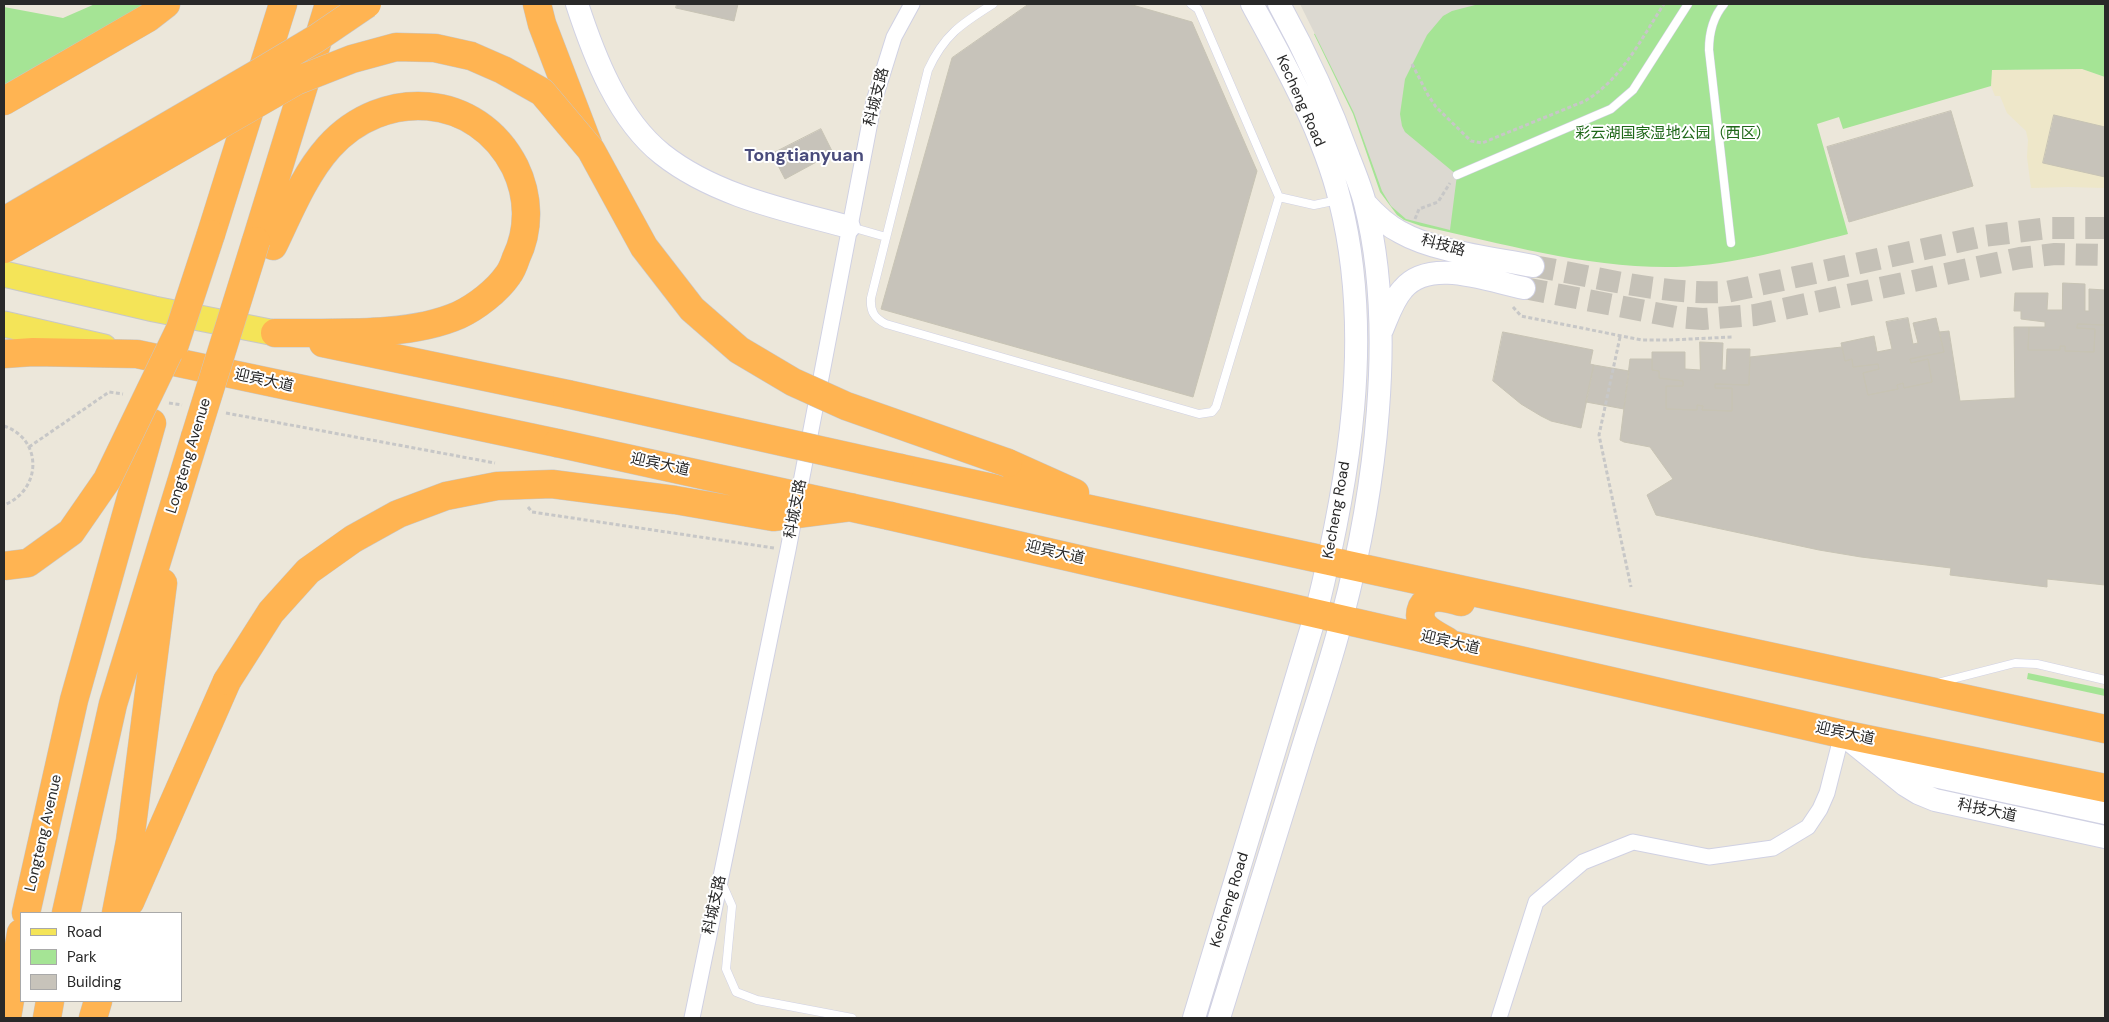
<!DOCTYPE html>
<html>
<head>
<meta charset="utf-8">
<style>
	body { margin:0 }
	#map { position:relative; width:2109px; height:1022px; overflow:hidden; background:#ece7da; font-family:"DM Sans",sans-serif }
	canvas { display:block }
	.frame { position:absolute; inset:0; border:5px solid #292929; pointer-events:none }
	.legend { position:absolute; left:20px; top:912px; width:162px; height:90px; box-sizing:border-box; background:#fff; border:1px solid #a9a9a9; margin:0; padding:6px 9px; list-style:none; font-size:15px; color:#292929 }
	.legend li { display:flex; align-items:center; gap:10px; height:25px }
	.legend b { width:25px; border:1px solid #a9a9a9 }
</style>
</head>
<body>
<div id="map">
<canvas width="2109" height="1022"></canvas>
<div class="frame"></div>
<ul class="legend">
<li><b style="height:6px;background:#f4e458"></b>Road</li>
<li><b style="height:14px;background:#a5e495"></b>Park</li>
<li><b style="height:14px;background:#c7c3ba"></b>Building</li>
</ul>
</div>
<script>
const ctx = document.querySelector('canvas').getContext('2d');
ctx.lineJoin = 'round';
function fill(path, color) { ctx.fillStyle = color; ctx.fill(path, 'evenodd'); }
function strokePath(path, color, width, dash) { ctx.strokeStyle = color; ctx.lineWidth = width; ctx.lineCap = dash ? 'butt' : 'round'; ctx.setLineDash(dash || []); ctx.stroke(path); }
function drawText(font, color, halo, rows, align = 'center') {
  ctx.font = font + ' "DM Sans","Noto Sans SC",sans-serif'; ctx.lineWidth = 4; ctx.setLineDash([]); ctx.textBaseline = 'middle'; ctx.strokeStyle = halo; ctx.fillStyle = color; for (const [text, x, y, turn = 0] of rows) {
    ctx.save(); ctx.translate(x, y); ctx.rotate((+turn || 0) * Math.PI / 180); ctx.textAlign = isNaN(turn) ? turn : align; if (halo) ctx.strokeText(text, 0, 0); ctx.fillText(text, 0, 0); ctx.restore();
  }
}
fill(new Path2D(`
	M2082,69L2105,77V188L2068,187L2031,188L2027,157L2028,140L2026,131L2007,113L2000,96H1995L1991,86V70Z`), '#eee7c9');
fill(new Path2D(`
	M95,4H152L4,87V7L63,18Z
	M1371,4H2105V77L2082,69L1992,70L1991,86L1843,129L1839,117L1817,124L1848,234C1792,248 1735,265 1676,267C1590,269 1505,244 1421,226L1404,220L1397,215L1380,192L1353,114L1314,34Z
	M2028,673L2105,689V696L2027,679Z`), '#a5e495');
fill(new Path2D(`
	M1300,4H1479L1452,11L1443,16L1427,35L1405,79L1400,114L1402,126L1405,132L1457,175L1450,230L1406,219L1391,206L1382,191L1354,113Z`), '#dcd9d1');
const building = new Path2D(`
	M677,4H738L734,21L676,8Z
	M1029,4H1129L1192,22L1257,171L1193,397L881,309L952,58Z
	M1951,111L1973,186L1849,222L1827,147Z
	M2054,115L2105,127V177L2043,163Z
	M821,129L833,153L785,179L772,154Z
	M2063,283L2085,284V311H2089V289L2105,290V325L2078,324L2077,328L2095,329L2094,352L2065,351V346H2060V350H2028L2029,327H2045V322L2021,319V311H2014L2015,293H2048L2047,310H2062Z
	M1908,318L1913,344L1918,343L1913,323L1936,318L1944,352L1910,359L1911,363L1928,359L1932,382L1904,388L1903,383L1897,385L1898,389L1868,395L1863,373L1879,369L1878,364L1853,367L1852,359L1845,361L1841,343L1874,336L1877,352L1892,349L1886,322Z
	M2078,324L2105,325V585L2047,579V587L1950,575L1951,568L1861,557L1819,550L1656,515L1647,495L1673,479L1650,447L1624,442L1620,440L1630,359H1652V370L1659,371V378L1683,381V386H1666V409L1697,410V405L1703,406L1702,410L1732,411V388H1715V384L1749,385L1750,357L1842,347L1845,361L1852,359L1853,367L1878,364L1879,369L1863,373L1868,395L1898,389L1897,385L1903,383L1904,388L1932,382L1928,359L1911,363L1910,359L1944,352L1939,332L1949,331L1960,401L2015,398L2014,327H2029L2028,350H2060V346H2065V351L2094,352L2095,329L2077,328Z
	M1503,332L1593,350L1590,364L1594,365L1581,428L1551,421L1541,416L1521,404L1493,381Z
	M1700,342L1723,343L1722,370H1726L1727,349H1750L1749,385L1715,384V388H1732V411L1702,410L1703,406L1697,405V410L1666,409V386H1683V381L1659,378V371L1652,370V352H1685V369L1700,370Z
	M1594,365L1629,371L1624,409L1586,402Z`);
fill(building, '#c7c3ba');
strokePath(building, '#c7c3b4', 1);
strokePath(new Path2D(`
	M1533,266C1597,277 1662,295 1727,292L1984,236L2049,228H2105
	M1524,288L1676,317L1703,319L1755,315L2020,258L2055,254L2105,255`), '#c5c1b7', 22, [22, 11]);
const lane = new Path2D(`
	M993,4C961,24 944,35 928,70L871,298C870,311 874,318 886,324L1199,414L1212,412L1216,407L1279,197L1198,9L1191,4
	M1724,4C1713,17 1709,33 1709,50L1731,243
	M1457,175L1611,109L1633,90L1688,4
	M1279,197L1314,205L1338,200
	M851,227L886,237
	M1937,683L2015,663L2037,664L2105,680
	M722,883L732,906L726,969L736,992L757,1000L852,1018`);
const street = new Path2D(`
	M692,1018L788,550L874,101L894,37L912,4
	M1499,1018L1536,902L1583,862L1633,842L1709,857L1773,848L1808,827L1820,809L1827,793L1842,734`);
const secondary = new Path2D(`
	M577,4C594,56 618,119 662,154C715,196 786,210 849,227
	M1365,203C1375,214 1386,225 1400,232C1435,252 1493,258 1533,266
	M1382,330C1388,316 1393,300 1403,289C1430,257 1489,281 1524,288
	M1842,734L1905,785L1918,793L1935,800L2105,837
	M1883,765L2105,813
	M1194,1018L1316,613C1349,480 1374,336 1340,201C1324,134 1285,64 1252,4
	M1219,1018C1246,932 1272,846 1299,760C1313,713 1330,666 1342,618C1375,494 1397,329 1365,203C1361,188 1355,173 1349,158C1330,105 1306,53 1279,4`);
const primary = new Path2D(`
	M4,274L154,309L275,333
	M4,324L104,347`);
const highway = new Path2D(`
	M537,4L542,24L588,144
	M4,101L148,18L166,4
	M211,234L283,4
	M256,241L329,4
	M273,246C289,213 304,175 329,147C383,87 477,92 515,167C529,196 530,229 516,258C514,264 512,270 508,275C497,291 476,307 459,315C407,338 331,332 275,333
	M323,343L567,394
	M4,354L33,352L137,354L557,443
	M1008,463L1075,493
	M900,468L2105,729
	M890,516L1842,734L2105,788
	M1447,641C1435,634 1414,626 1422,607C1424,603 1429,599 1434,598C1443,596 1453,600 1461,602
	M130,902L227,681
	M26,913L74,700L152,423
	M66,913L113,704L195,437
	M116,913L130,841L163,583
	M7,1018L21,933
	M47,1018L50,1001
	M93,1018L98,1001`);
strokePath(lane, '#d0d1e3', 9);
strokePath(street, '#d0d1e3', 17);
strokePath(secondary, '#d0d1e3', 24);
strokePath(primary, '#c7c7c7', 27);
strokePath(highway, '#c7c7c7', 29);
strokePath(new Path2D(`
	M1412,64L1428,95L1436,107L1471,141L1482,143L1585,101C1622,79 1641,39 1664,4
	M1415,219L1419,209L1438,202L1450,183
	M1513,307L1521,316L1642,340H1669L1733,337
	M1620,337L1599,435L1631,587
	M169,403L182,405
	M226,413L495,463
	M4,426C43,439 42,490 4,505
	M29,447L109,392L123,394
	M528,507L532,512L774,548`), '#c7c7c7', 3, [4, 2.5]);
strokePath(lane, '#fff', 8);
strokePath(street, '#fff', 15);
strokePath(secondary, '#fff', 22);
strokePath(primary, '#f4e458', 25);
strokePath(highway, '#ffb452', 28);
const highwayBridge = new Path2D(`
	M4,221L260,72L317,38L367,4
	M4,249L296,81L352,59L396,47L435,48L471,56L503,70L542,92L591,150L644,247L692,309L739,350L793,382L846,406L1008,463
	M174,347L211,234
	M567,394L900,468
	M195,437L256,241
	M557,443L890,516
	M4,566L28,563L71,532L107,480L179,331
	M227,681L271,612L308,571L353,539L398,514L446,496L497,486L552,484L675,500L773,517L851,507`);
strokePath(highwayBridge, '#c7c7c7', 29, []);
strokePath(highwayBridge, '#ffb452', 28);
drawText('15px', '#292929', '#fff', [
	["科城支路",877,97,-76],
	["Kecheng Road",1300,101,66],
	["科技路",1443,246,15],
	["迎宾大道",264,381,12],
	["Longteng Avenue",189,456,-73],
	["迎宾大道",660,465,12],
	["科城支路",796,509,-79],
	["Kecheng Road",1337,510,-80],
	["迎宾大道",1055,553,13],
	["迎宾大道",1450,643,13],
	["迎宾大道",1845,734,12],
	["科技大道",1987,811,12],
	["Longteng Avenue",44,833,-77],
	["Kecheng Road",1230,900,-73],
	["科城支路",715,905,-78]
]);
drawText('15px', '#1e6718', '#fff', [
	["彩云湖国家湿地公园（西区）",1673,134]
]);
drawText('bold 18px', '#494b7b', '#fff', [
	["Tongtianyuan",804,156]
]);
</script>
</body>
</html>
